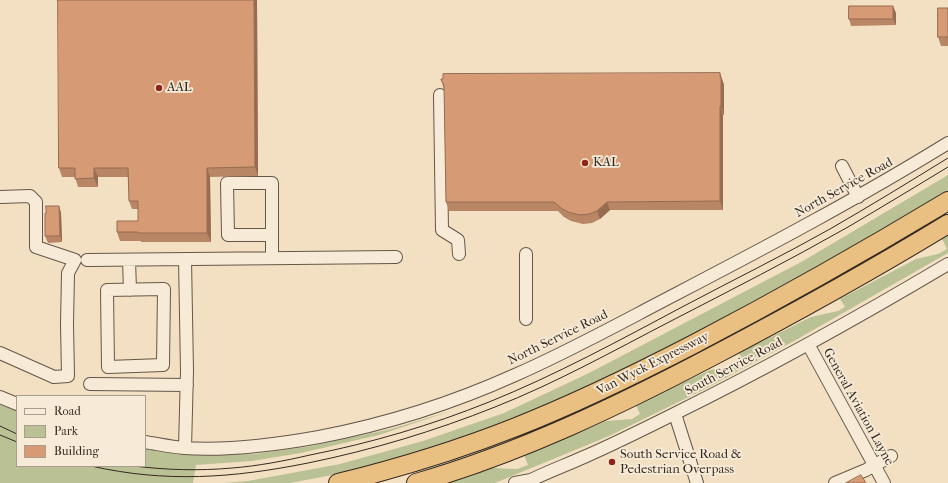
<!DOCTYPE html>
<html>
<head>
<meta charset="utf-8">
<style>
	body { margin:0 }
	#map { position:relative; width:948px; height:483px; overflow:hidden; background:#f3e0c3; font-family:"IM FELL French Canon",serif }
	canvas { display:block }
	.legend { position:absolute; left:16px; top:395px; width:130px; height:72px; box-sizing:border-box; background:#f7ebd8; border:1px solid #a99d8e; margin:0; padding:5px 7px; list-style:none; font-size:12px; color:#342920 }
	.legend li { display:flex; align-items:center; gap:8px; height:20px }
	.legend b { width:20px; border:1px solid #a99d8e }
</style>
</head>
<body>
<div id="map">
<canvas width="948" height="483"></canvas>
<ul class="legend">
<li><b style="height:5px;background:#f7ebd8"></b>Road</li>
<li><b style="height:11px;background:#bac295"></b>Park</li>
<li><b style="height:11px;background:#d69b75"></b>Building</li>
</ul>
</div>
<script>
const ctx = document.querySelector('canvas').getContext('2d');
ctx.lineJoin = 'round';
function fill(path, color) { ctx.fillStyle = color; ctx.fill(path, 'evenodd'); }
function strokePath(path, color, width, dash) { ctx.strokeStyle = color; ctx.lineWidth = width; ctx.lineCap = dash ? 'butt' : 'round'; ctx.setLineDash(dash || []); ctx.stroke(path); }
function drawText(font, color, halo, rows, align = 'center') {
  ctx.font = font + ' "IM FELL French Canon",serif'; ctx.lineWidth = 3.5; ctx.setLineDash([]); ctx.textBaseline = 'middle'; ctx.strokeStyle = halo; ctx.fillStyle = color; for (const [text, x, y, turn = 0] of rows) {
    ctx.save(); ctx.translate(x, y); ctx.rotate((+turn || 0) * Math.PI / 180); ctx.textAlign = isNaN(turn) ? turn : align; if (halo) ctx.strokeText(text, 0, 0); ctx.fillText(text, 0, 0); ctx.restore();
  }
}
fill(new Path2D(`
	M948,175V192L946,193L834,257L716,322L619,372L545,406L446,444L338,474L290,483H223L248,481L340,464L423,441L504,413L587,374L803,261Z
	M948,236V253L794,341L705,389L609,436L495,483H446L493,468L517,469L528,465L524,455L606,421L632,419L640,414L636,405L710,370L736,366L744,363L739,353L811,317L838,311L845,307L840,299L916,259L938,254L947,249L942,239Z
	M0,404L17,411V466H145V449L205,455L255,454L312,446L391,429L457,409L379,435L301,453L252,461L196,465L193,483H0Z`), '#bac295');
const minor = new Path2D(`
	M440,95L442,230L458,240L459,254
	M842,166L858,197
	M0,197L30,196L36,202V247L75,260L68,273L67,324L68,376L54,377L0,353
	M272,235H228L227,183H272V258
	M526,254V319
	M87,260L396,257
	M129,260L130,290
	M164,289L163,365L108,367L107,290Z
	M808,344L884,483
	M90,384L187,385
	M0,397L17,404
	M675,414L697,483
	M145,442C158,444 171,447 184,448C229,451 275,445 319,437C387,424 453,403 515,375C570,351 622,322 676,294C768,246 859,198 948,143
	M185,448L187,371L185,259
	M515,483L531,480
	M525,483C544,473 564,466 584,457C614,444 644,429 674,414C767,368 859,317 948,264
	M835,483L866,470L891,456`);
const highway = new Path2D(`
	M338,483C399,468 458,450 516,427C577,403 636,374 694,344C780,299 865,251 948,201
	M416,483C520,453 618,406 713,356C793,314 871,271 948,224`);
strokePath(minor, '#645749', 14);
strokePath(highway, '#342920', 20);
strokePath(minor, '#f7ebd8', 12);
strokePath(highway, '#eac082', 18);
strokePath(new Path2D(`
	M0,426L17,434
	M0,435L17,442
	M91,466C166,483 233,478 308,463C372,450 435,431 495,407C556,383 613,351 671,321C731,290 790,260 848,227C882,207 915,187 948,167
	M134,466C166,470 199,471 232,468C258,466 284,461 310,455C371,443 432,425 489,402C556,375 620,340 684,306C733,280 782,256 830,229C870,206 909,182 948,158`), '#342920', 1);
fill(new Path2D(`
	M257,0L258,176L210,177L211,242H141V241H120L117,232L138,221V209H132L129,201L128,177H98V187H78L75,177H62L59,168Z
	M948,8V46H941L938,37Z
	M896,13V25L851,26L849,19Z
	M720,73L724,85V115H723V210H610L600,219L592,223L583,224L571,221L564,217L558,211H449L446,202L444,89L441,80Z
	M59,206L61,213L62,242L48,243L45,236Z`), '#b88565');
fill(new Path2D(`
	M254,0H257L258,176L255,167Z
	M893,6L896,13V25L893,19Z
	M720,73L724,85V115L721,106Z
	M720,106L723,115V210L720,201Z
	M94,168L98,177V187L94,178Z
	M207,168L210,177L211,242L207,233Z
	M607,202L610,210L600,219L597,211Z
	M59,206L61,213L62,242L60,236Z`), '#966c52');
const building = new Path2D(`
	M58,0H254L255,167L207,168V233H138V232H117V221H138V201H129L128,168H94V178L75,179V168H59Z
	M849,6H893V19H849Z
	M938,8H948V37H938Z
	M720,73V77H721V106H720V201L607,202L597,211L589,214L580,215L568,212L561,208L554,202H446L444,86L443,83L441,80V79H443V74Z
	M46,206H59L60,236H45V213H46Z
	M861,475L866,483H846Z`);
fill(building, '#d69b75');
strokePath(building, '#966c52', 1);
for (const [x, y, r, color] of [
	[159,88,4,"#8f2418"],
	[585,163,4,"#8f2418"],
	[612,462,4,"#8f2418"]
]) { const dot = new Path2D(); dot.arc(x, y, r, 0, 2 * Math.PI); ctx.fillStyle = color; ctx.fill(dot); strokePath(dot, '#f7ebd8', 1.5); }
drawText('13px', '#342920', '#f7ebd8', [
	["AAL",167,88],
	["KAL",593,163],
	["South Service Road &",620,455],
	["Pedestrian Overpass",620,470]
], 'left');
drawText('13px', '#342920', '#f7ebd8', [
	["North Service Road",844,188,-29],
	["North Service Road",558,338,-26],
	["Van Wyck Expressway",653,364,-27],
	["South Service Road",734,367,-28],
	["General Aviation Layne",858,407,61]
]);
</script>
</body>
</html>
